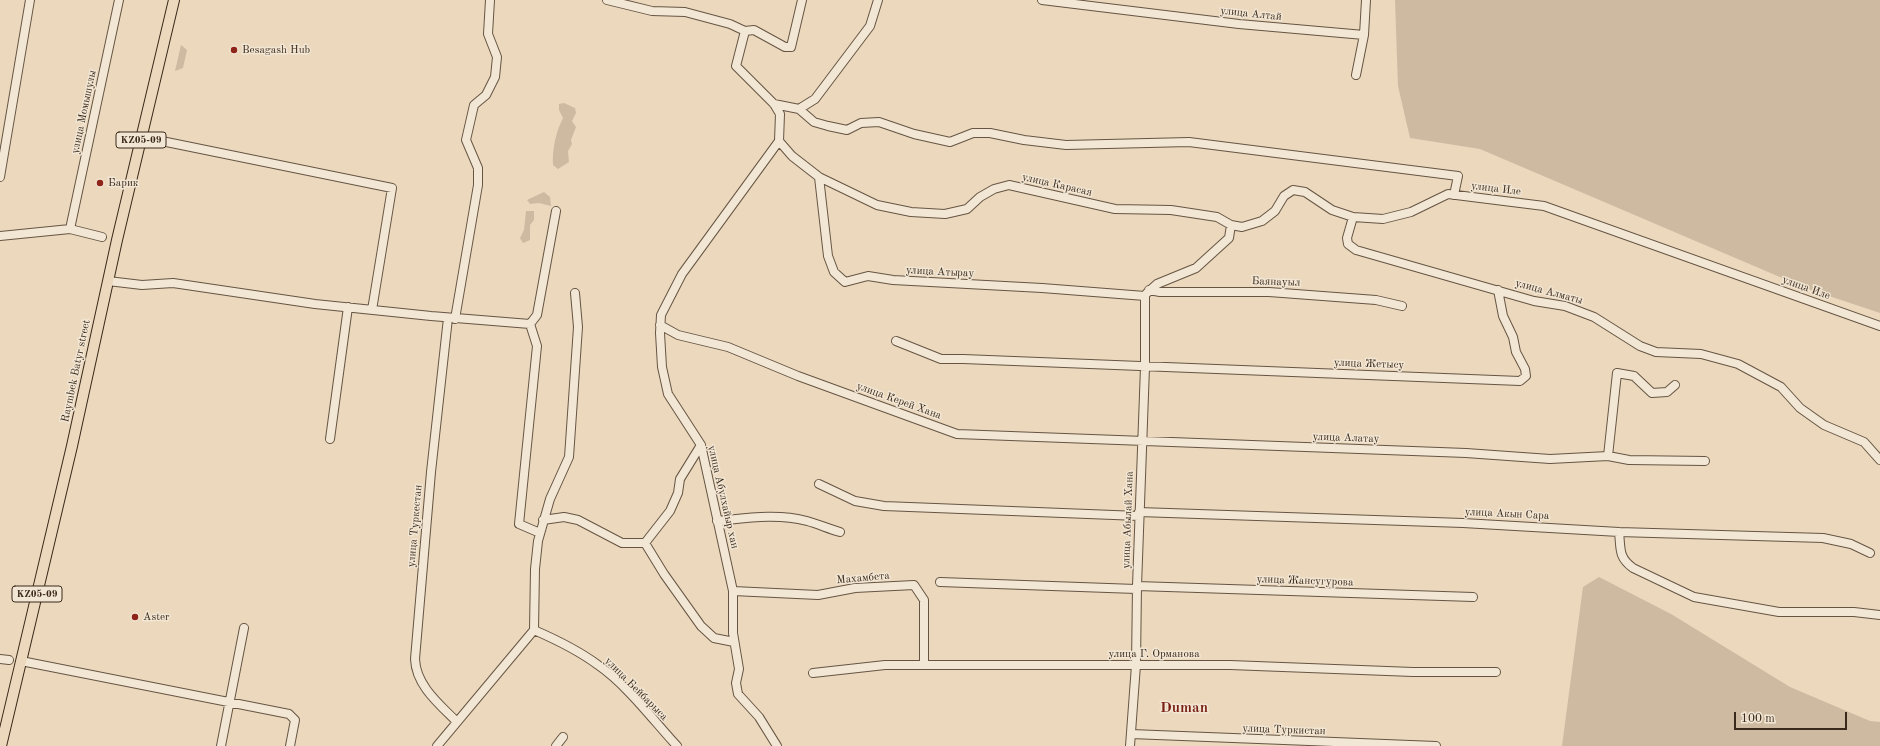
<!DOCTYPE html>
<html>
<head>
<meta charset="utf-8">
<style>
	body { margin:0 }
	#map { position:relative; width:1880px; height:746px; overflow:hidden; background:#ebd8bd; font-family:"Old Standard TT",serif }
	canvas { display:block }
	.scale { position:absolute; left:1734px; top:712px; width:113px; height:18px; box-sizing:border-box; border:2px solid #3a291a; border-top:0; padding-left:5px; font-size:12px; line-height:14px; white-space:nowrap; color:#3a291a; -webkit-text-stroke:3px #f2e6d4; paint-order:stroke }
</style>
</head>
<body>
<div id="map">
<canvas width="1880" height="746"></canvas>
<div class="scale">100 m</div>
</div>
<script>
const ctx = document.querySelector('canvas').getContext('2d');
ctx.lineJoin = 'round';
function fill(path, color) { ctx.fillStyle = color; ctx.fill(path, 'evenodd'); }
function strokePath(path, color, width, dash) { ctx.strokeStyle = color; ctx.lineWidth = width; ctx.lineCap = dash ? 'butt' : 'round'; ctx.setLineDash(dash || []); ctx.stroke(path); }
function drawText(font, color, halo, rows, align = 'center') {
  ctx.font = font + ' "Old Standard TT",serif'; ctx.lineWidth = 3; ctx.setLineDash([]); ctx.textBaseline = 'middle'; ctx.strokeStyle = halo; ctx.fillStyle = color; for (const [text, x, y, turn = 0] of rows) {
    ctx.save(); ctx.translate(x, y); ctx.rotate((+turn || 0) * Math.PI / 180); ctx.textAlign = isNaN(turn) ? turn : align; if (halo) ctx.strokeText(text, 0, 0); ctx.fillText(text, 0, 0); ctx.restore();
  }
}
fill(new Path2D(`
	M1395,0H1880V313L1808,289L1480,149L1410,138L1398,86Z
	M181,45L187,50L183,68L175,71Z
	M564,103L575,108L576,113L572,121L576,127L571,140L572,144L568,151L569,162L558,169L553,165C552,150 556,131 563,118L559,110V104Z
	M544,192L550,197L551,206L539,203L530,204L527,200Z
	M526,211H534V220L530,225V240L523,243L520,238L524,230Z
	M1599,577L1671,614L1790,687L1870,721L1880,722V746H1562L1583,587Z`), '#cdbaa1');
const minor = new Path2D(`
	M607,0L652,11L685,12L730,24L745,31L754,30L785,47H791L802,0
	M1042,0L1239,24L1364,35
	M745,31L736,66L774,104L780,114L779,141L792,156L819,177L877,205L911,212L945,214L967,209L980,197L994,189L1009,185L1115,209L1171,210L1217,217L1231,225L1242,227L1262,221L1275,211L1284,196L1293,190L1305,192L1332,210L1353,217L1383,219L1411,212L1448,194L1544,206L1880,326
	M1356,75L1364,35L1366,0
	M774,104L799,109L815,99L870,26L878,0
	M799,109L814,122L828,126L847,130L861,123L879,122L914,134L950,142L973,133H990L1024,140L1066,145L1189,142L1458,176L1454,195
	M142,137L392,188L372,310
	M0,177L30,0
	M819,177L828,256L834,272L845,282L868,276L893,280L1042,288L1145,296
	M1353,217L1347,238L1348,244L1356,250L1534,301L1565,306L1594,317L1640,346L1656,352L1701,354L1738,364L1781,387L1800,408L1824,425L1864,442L1880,460
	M70,229L119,0
	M0,236L70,229L102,237
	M108,281L142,285L173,283L315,304L431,316L530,324L537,346L519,524L540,533
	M1149,290L1160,292H1269L1376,300L1402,306
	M1147,293L1157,284L1196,268L1229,238L1231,225
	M448,318L431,472L415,659C416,685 438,703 456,721
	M455,319L478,185V168L466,140L474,105L486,95L495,77L497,57L488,34L490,0
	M530,324L537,315L556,211
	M660,325L678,335L728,347L798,376L957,434L1466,453L1550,459L1608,456L1629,460L1705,461
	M896,341L941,359H963L1520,381L1526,376L1525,369L1516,352L1513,337L1503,316L1498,290
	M330,439L348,307
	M701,445L680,479L678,493L670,511L645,543L664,574L701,626L714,638L734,642
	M1608,456L1617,373L1634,376L1652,393L1667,392L1675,385
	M819,484L855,501L884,506L1139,516
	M1139,512L1463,523L1619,532L1823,538L1851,544L1870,553
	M543,520L564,517L578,520L622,543H645
	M717,521C747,518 777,513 807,521C818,524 829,529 840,532
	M1619,532C1621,549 1618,557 1633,568L1694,597L1779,612H1854L1880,615
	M940,582L1136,589
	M1137,586L1473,597
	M733,591L818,595L855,588L914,585L924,600V665
	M534,630C557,640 578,650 598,665C627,685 653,720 677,746
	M0,659L9,660
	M21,661L289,714L295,720L290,746
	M813,673L885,665H1230L1413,672H1496
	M1131,734L1436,746
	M221,746L244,628
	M437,746L534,630L535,569L538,541L550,499L569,457L578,327L575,293
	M556,746L563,737
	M777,746L759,717L738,694L736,683L739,669L733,633V591L701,445L668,394L662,367L660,333L661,315L682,274L779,141
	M1130,746L1136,665L1137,586L1145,367V296`);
const major = new Path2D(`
	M1,746L72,446L117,240L174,0`);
strokePath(minor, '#665543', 10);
strokePath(major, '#3a291a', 12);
strokePath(minor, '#f2e6d4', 8);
strokePath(major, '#ebd8bd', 10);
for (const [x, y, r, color] of [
	[234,50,4,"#8f2418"],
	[100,183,4,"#8f2418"],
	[135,617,4,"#8f2418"]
]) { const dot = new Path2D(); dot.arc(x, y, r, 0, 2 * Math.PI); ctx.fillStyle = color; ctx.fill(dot); strokePath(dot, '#f2e6d4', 1.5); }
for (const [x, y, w] of [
	[141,140,50],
	[37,594,50]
]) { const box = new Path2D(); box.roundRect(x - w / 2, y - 8, w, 16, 3); ctx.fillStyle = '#f2e6d4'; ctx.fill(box); strokePath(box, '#3a291a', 1); }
drawText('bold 10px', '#3a291a', null, [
	["KZ05-09",141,140],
	["KZ05-09",37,594]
]);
drawText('11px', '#3a291a', '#f2e6d4', [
	["улица Алтай",1251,14,6],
	["улица Момышулы",84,112,-78],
	["улица Карасая",1057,185,13],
	["улица Иле",1496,189,7],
	["улица Атырау",940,272,3],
	["Баянауыл",1276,282,2],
	["улица Иле",1806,288,20],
	["улица Алматы",1549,292,15],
	["улица Жетысу",1369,364,2],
	["Raymbek Batyr street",76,371,-78],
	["улица Керей Хана",899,401,20],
	["улица Алатау",1346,438,2],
	["улица Абулхайыр хан",723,497,77],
	["улица Акын Сара",1507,514,3],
	["улица Абылай Хана",1128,520,-88],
	["улица Туркестан",415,526,-85],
	["Махамбета",863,578,-5],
	["улица Жансугурова",1305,581,2],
	["улица Г. Орманова",1154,654],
	["улица Бейбарыса",636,689,45],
	["улица Туркистан",1284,730,2]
]);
drawText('11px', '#3a291a', '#f2e6d4', [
	["Besagash Hub",242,50],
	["Барик",108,183],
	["Aster",143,617]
], 'left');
drawText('bold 15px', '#7a1f14', '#f2e6d4', [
	["Duman",1184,708]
]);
</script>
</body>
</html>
